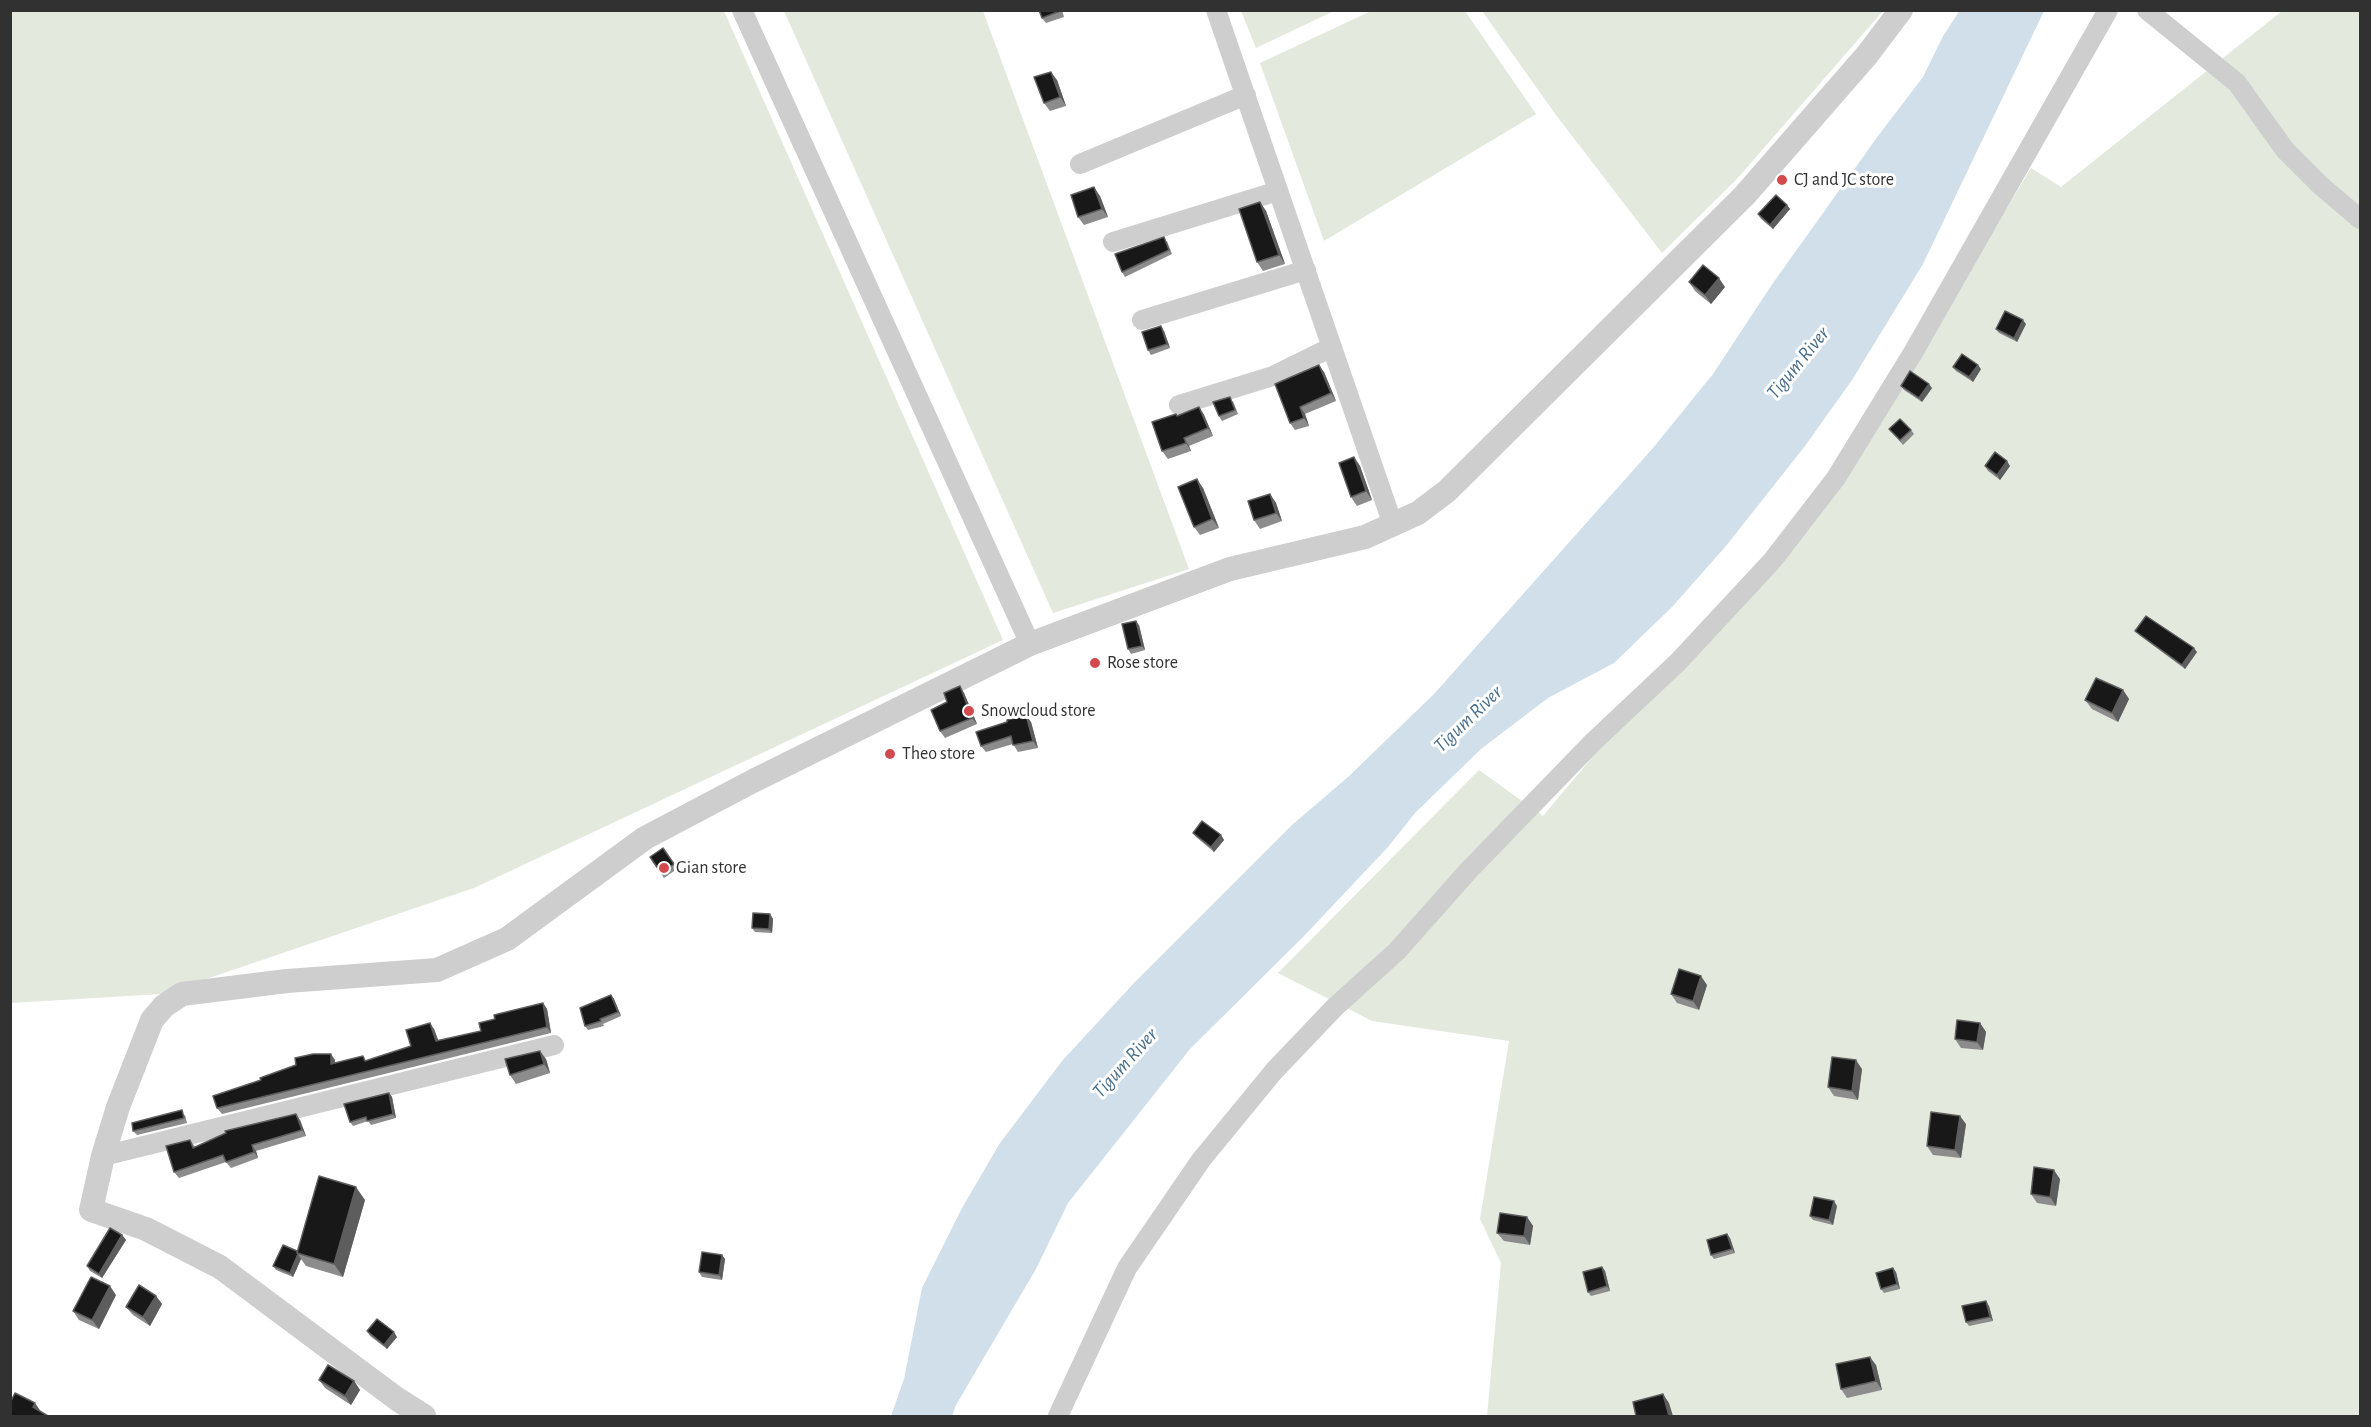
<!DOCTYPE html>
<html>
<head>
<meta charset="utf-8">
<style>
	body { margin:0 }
	#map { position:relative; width:2371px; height:1427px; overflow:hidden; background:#fff; font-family:"Alegreya Sans",sans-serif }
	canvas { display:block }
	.frame { position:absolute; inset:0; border:12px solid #313131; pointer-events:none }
</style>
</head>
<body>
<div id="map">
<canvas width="2371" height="1427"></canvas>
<div class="frame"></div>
</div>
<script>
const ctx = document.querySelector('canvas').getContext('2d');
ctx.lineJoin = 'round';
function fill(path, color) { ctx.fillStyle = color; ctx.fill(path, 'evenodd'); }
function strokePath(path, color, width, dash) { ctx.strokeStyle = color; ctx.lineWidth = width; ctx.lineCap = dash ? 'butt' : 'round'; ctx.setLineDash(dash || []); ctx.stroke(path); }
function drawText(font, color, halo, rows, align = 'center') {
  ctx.font = font + ' "Alegreya Sans",sans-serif'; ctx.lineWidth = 6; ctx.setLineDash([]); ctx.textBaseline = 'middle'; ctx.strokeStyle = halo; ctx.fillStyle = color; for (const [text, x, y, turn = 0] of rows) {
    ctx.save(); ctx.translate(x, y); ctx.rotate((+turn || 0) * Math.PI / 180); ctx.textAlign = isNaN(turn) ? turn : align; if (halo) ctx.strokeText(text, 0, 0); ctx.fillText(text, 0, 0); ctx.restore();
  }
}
fill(new Path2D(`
	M11,11H724L1003,640L474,888L162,994L11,1003Z
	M784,11H983L1189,569L1053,613Z
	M1241,11H1334L1256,48Z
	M1371,11H1465L1536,114L1324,241L1260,63Z
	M1482,11H1883L1736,180L1662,253L1556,115Z
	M2282,11H2360V1416H1487L1501,1263L1480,1219L1509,1041L1372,1021L1278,973L1479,770L1543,816L1599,749L1684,669L1779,568L1839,486L2031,168L2061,187Z`), '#e4e9de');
fill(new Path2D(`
	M1960,10L2044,11L1923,264L1852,380L1805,446L1726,546L1672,607L1614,663L1548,698L1481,749L1415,813L1388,847L1304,936L1190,1049L1068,1203L1036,1269L956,1405L952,1416H891L904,1379L922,1288L962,1208L1000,1143L1062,1061L1134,983L1292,825L1348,777L1434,694L1653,448L1713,374L1773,283L1878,136L1923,77L1943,36Z`), '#d0dfea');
strokePath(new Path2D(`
	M742,10L1030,644
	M1216,10L1393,525
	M2147,10L2237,83L2285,150L2320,185L2360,219
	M1080,164L1246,95
	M1113,242L1278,191
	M1142,320L1306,270
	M1179,405L1273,376L1332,347
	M103,1156L554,1045
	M1058,1416L1127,1268L1201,1160L1274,1071L1335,1007L1397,951L1469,870L1593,742L1678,662L1772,561L1836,478L1914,351L2108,10`), '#cecece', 20);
strokePath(new Path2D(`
	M424,1416L397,1399L220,1267L146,1229L91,1210L103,1156L118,1107L152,1020L164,1006L182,994L287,981L437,970L507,939L645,838L753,781L1030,644L1230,569L1365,537L1418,513L1447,491L1745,195L1867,55L1901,10`), '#cecece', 24);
fill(new Path2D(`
	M1062,10L1064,17L1046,23L1042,18Z
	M1057,80L1066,106L1050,111L1044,103Z
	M1100,196L1108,217L1084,225L1078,217Z
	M1260,202L1266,211L1285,264L1263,271L1257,262Z
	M1787,205L1790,209L1773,229L1761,219L1758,214Z
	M1167,241L1172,254L1125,277L1122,272Z
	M1689,282L1725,287L1711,304L1695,291Z
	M2026,324L2017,342L1999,333L1996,329Z
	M1164,331L1170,348L1151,355L1148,350Z
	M1953,367L1981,369L1973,382L1956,371Z
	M1324,372L1336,401L1305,414L1309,426L1295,430L1290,423L1275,384Z
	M1901,386L1932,388L1922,402L1904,390Z
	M1233,401L1238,414L1222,421L1219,416Z
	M1199,407L1204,415L1213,436L1189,446L1191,451L1168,459L1162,451L1176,414L1178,416Z
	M1889,429L1911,430L1914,434L1903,445Z
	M1354,457L1360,466L1372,500L1357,506L1351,497Z
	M1985,466H2010L2000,480L1988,471Z
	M1203,488L1219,528L1200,535L1194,527Z
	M1270,494L1276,503L1282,521L1260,529L1254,520Z
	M1139,625L1145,650L1131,654L1128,649Z
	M2135,631L2197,652L2185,669L2139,635Z
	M960,686L964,693L977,724L945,738L940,731L947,702Z
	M2123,690L2129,699L2118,722L2092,709L2085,700Z
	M1007,722H1031L1038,748L1018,752L1013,744L986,752L981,746Z
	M1193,833L1221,835L1224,840L1214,852L1196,837Z
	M663,848L677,869L664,878L650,857Z
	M770,914L773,919L772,933L755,932L752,928Z
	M1707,985L1699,1010L1677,1003L1671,994Z
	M611,995L614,999L621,1016L603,1024L604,1026L588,1030L585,1026Z
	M543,1003L547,1009L551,1033L222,1114L217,1108L335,1060V1063L366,1061L411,1046L434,1029L438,1041L481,1031L495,1019Z
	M1980,1023L1986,1032L1983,1050L1961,1048L1955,1039Z
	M546,1059L550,1073L516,1084L510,1075Z
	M1862,1069L1858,1100L1834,1096L1828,1087Z
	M389,1093L392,1097L396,1118L371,1125L368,1121L353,1126L350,1122Z
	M185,1115L187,1123L137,1135L133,1131Z
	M300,1120L306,1136L256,1151L258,1158L231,1168L226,1162L179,1178L174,1172L190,1140L195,1147Z
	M1966,1124L1961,1158L1933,1155L1927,1146Z
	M2060,1179L2056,1206L2037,1203L2031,1194Z
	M365,1200L343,1277L306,1266L301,1259L293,1277L276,1270L273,1266L297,1251Z
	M1837,1206L1833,1225L1813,1220L1810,1216Z
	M1527,1217L1533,1226L1530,1245L1504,1241L1497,1233Z
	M122,1235L126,1240L102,1278L90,1271L87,1266Z
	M1730,1238L1735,1253L1714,1259L1711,1255Z
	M722,1255L725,1259L722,1280L702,1277L699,1272Z
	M1602,1267L1605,1271L1610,1291L1591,1296L1588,1292Z
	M1896,1272L1900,1289L1884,1293L1881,1289Z
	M116,1295L99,1329L79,1320L73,1311Z
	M156,1296L162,1304L150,1326L133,1315L126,1307Z
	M1989,1306L1993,1321L1969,1326L1966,1322Z
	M367,1331L397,1337L387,1349L370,1336Z
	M1876,1365L1882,1390L1847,1398L1841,1389Z
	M319,1380L354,1381L360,1390L351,1405L325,1388Z`), '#8c8c8c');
fill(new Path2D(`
	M1051,72L1057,80L1066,106L1060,97Z
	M1094,187L1100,196L1108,217L1102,209Z
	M1260,202L1266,211L1285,264L1279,255Z
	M1787,205L1790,209L1773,229L1770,225Z
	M1719,278L1725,287L1711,304L1705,295Z
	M2023,320L2026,324L2017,342L2014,338Z
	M1161,326L1164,331L1170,348L1167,344Z
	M1319,365L1324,372L1336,401L1331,393Z
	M1978,365L1981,369L1973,382L1969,377Z
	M1929,384L1932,388L1922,402L1919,398Z
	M1199,407L1204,415L1213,436L1208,428Z
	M1300,407L1305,414L1309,426L1304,418Z
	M1184,438L1189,446L1191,451L1186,443Z
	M1354,457L1360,466L1372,500L1366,491Z
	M2007,461L2010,466L2000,480L1997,475Z
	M1197,479L1203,488L1219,528L1212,519Z
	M1270,494L1276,503L1282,521L1276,513Z
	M1136,621L1139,625L1145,650L1142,646Z
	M2194,648L2197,652L2185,669L2182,665Z
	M960,686L964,693L977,724L972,718Z
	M2123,690L2129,699L2118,722L2112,713Z
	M1026,715L1031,722L1038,748L1033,741Z
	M1221,835L1224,840L1214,852L1211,847Z
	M770,914L773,919L772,933L769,929Z
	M1701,976L1707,985L1699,1010L1693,1001Z
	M611,995L614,999L621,1016L618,1012Z
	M543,1003L547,1009L551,1033L547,1027Z
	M430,1023L434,1029L441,1047L436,1041Z
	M1980,1023L1986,1032L1983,1050L1977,1042Z
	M540,1051L546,1059L550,1073L544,1064Z
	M331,1054L335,1060V1070L331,1064Z
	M1856,1060L1862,1069L1858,1100L1852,1091Z
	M389,1093L392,1097L396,1118L393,1114Z
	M296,1114L300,1120L306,1136L302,1130Z
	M1960,1116L1966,1124L1961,1158L1955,1150Z
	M252,1145L256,1151L258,1158L254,1152Z
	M2054,1170L2060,1179L2056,1206L2050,1197Z
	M356,1187L365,1200L343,1277L334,1264Z
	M1834,1201L1837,1206L1833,1225L1829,1220Z
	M1527,1217L1533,1226L1530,1245L1524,1236Z
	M1727,1234L1730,1238L1735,1253L1732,1249Z
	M122,1235L126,1240L102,1278L99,1274Z
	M298,1254L301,1259L293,1277L290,1273Z
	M722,1255L725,1259L722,1280L719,1275Z
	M1602,1267L1605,1271L1610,1291L1607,1286Z
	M1893,1268L1896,1272L1900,1289L1897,1284Z
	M110,1286L116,1295L99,1329L92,1320Z
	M156,1296L162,1304L150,1326L143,1317Z
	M1986,1301L1989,1306L1993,1321L1990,1317Z
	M394,1332L397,1337L387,1349L384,1345Z
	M1870,1357L1876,1365L1882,1390L1876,1381Z
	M354,1381L360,1390L351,1405L345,1396Z
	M1663,1394L1669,1403L1673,1416H1669Z
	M35,1403L44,1416L33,1407Z`), '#5d5d5d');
const building = new Path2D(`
	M1039,10H1060V11L1042,18Z
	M1051,72L1060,97L1044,103L1034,77Z
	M1094,187L1102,209L1078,217L1071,195Z
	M1776,195L1787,205L1770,225L1758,214Z
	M1260,202L1279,255L1257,262L1239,209Z
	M1164,237L1169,250L1122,272L1115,254Z
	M1703,265L1719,278L1705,295L1689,282Z
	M2005,311L2023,320L2014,338L1996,329Z
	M1161,326L1167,344L1148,350L1142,332Z
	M1962,354L1978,365L1969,377L1953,367Z
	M1319,365L1331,393L1300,407L1304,418L1290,423L1275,384Z
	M1910,371L1929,384L1919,398L1901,386Z
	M1230,397L1235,410L1219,416L1213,402Z
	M1199,407L1208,428L1184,438L1186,443L1162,451L1152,422L1176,414L1177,416Z
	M1900,419L1911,430L1900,440L1889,429Z
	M1995,452L2007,461L1997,475L1985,466Z
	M1354,457L1366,491L1351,497L1339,463Z
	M1197,479L1212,519L1194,527L1178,487Z
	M1270,494L1276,513L1254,520L1248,501Z
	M2146,616L2194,648L2182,665L2135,631Z
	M1136,621L1142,646L1128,649L1122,624Z
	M2096,678L2123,690L2112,713L2085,700Z
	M960,686L972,718L940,731L931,710L947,702L944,693Z
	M1026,715L1033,741L1013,745L1011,736L981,746L976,732L1007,722V720Z
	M1202,821L1221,835L1211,847L1193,833Z
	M663,848L674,864L661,873L650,857Z
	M753,913L770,914L769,929L752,928Z
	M1679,969L1701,976L1693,1001L1671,994Z
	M611,995L618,1012L600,1019L601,1021L585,1026L580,1008Z
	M543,1003L547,1027L217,1108L213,1096L261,1080L260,1078L296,1065L295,1058L313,1054H331V1064L363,1056L365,1061L411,1046L406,1030L430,1023L436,1041L481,1031L479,1023L495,1019L494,1015Z
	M1957,1020L1980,1023L1977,1042L1955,1039Z
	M540,1051L544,1064L510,1075L505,1059Z
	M1832,1057L1856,1060L1852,1091L1828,1087Z
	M389,1093L393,1114L367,1121L366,1117L350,1122L344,1104Z
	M182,1110L184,1118L133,1131L132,1123Z
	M1931,1112L1960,1116L1955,1150L1927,1146Z
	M296,1114L302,1130L252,1145L254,1152L226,1162L223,1155L174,1172L166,1146L190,1140L193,1148L226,1133L225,1131Z
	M2034,1167L2054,1170L2050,1197L2031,1194Z
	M319,1176L356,1187L334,1264L297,1253Z
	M1814,1197L1834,1201L1829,1220L1810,1216Z
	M1500,1213L1527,1217L1524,1236L1497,1233Z
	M110,1228L122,1235L99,1274L87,1266Z
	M1727,1234L1732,1249L1711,1255L1707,1240Z
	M283,1245L297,1251V1253L298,1254L290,1273L273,1266Z
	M702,1252L722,1255L719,1275L699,1272Z
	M1602,1267L1607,1286L1588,1292L1583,1272Z
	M1893,1268L1897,1284L1881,1289L1876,1273Z
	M91,1277L110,1286L92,1320L73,1311Z
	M139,1285L156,1296L143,1317L126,1307Z
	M1986,1301L1990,1317L1966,1322L1962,1306Z
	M377,1319L394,1332L384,1345L367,1331Z
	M1870,1357L1876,1381L1841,1389L1836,1364Z
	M328,1365L354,1381L345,1396L319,1380Z
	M15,1393L35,1403L33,1407L48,1416H10V1403Z
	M1663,1394L1669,1416H1636L1633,1402Z`);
fill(building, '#181818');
strokePath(building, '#5d5d5d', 1.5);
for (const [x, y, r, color] of [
	[1782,180,6,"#d2494e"],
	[1095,663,6,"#d2494e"],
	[969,711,6,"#d2494e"],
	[890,754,6,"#d2494e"],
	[664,868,6,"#d2494e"]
]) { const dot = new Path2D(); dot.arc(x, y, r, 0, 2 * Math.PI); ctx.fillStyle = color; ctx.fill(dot); strokePath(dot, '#fff', 2); }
drawText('18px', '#313131', '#fff', [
	["CJ and JC store",1794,180],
	["Rose store",1107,663],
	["Snowcloud store",981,711],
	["Theo store",902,754],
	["Gian store",676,868]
], 'left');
drawText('italic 20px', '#486e8b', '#fff', [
	["Tigum River",1798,363,-51],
	["Tigum River",1468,719,-44],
	["Tigum River",1125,1063,-48]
]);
</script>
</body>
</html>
